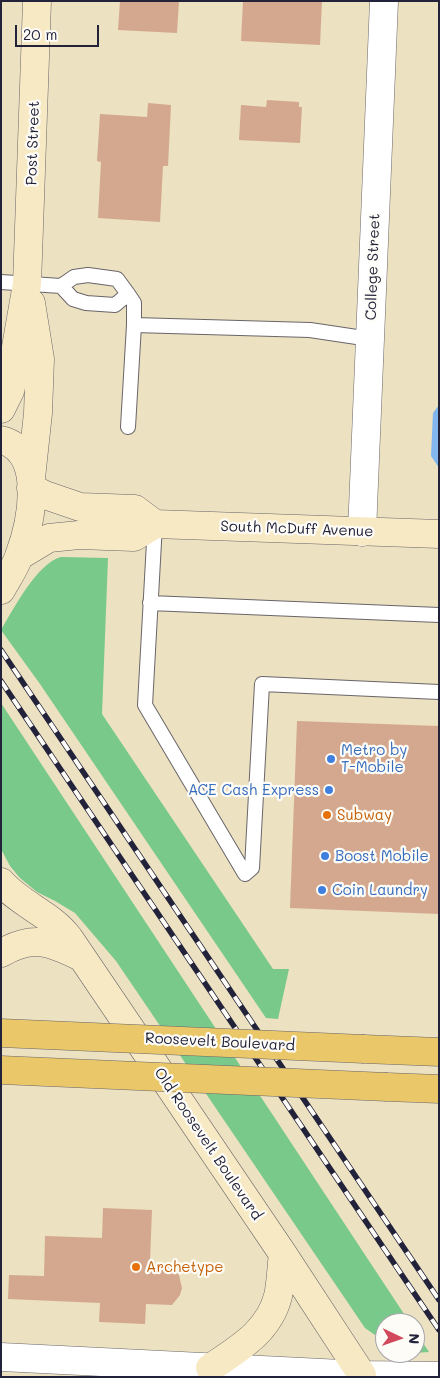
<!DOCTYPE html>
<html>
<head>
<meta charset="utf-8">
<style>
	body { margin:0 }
	#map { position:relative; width:440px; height:1378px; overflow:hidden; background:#ece1c0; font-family:Mali,sans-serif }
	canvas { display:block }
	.frame { position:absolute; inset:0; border:2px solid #22223b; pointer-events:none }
	.north { position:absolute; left:375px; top:1313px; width:50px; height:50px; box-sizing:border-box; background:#fdfcf7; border:1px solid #a5a5ac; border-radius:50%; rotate:93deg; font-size:14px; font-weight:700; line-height:20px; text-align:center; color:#22223b }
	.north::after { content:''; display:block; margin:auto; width:18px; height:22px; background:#d1495b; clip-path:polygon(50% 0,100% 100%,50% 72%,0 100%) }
	.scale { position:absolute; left:15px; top:25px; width:84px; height:22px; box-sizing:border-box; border:2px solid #22223b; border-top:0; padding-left:6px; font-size:15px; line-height:18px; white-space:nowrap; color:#22223b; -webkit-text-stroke:4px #fdfcf7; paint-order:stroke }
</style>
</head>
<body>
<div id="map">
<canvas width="440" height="1378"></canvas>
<div class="frame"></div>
<div class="north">N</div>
<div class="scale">20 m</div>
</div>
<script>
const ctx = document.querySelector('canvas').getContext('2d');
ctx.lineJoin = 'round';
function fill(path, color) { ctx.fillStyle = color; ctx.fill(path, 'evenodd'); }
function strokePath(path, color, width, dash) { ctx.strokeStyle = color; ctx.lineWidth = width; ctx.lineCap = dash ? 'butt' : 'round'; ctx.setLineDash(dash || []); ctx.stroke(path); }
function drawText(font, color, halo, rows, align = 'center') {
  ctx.font = font + ' Mali,sans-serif'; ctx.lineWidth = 4.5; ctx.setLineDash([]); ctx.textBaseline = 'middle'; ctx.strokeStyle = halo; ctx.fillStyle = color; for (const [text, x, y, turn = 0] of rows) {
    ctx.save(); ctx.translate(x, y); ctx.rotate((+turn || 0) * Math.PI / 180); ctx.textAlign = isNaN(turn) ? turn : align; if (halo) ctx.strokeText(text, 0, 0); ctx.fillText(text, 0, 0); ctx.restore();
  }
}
fill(new Path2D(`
	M61,557L108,558L102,714L273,969H289L278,1019L266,1018L40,684L1,630C13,610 37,563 61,557Z
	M1,703L410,1323H385V1338L375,1335L365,1328L116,961L75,913L55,901L37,892L20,878L10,866L1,849Z
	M415,1331L429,1352L414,1353H415Z`), '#79c98a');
fill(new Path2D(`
	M439,405V468L431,456L433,413Z`), '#81b6ef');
fill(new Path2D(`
	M120,1H179L177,33L118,30Z
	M243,1H322L320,45L241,41Z
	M267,100L299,102V107H302L300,143L239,140L241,105L266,107Z
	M148,103L171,105L168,166H163L160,222L98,218L101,162L97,161L100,114L147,117Z
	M297,721L439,726V914L290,908Z
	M103,1208L152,1210L150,1261L173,1268L179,1275L182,1288L180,1295L172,1305L146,1304L145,1324L99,1322L100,1303L8,1299L9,1275L44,1276L45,1236L102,1238Z`), '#d3a88f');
const lane = new Path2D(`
	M1,282L61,286L74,277L88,275L117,279L128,294L115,305L86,303L73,299L61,286
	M134,325L310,330L370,339
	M128,427L134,325V303L128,294
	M155,524L145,705L245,874L252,868L262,684L439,692
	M150,603L439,615`);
const street = new Path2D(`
	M362,532L384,1
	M1,1357L362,1375L439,1376`);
const secondary = new Path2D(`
	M31,303L40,359L38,413L31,478
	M1,409L10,391L13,377L16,347L27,284L37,1
	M1,440C47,451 31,524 19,556C15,568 7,579 1,590
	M31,488L45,495L80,507L135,509L155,524
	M19,556L49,538L79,535L134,537L155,524L439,534
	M1,882C21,905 51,914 69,938L283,1254L362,1375
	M1,953C33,935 49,941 81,957
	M210,1368C238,1349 269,1332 278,1296C281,1283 281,1268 283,1254`);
const highway = new Path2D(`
	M364,1049L439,1052
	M387,1087L439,1089`);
strokePath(lane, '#69656a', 16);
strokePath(street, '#69656a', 29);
strokePath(secondary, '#69656a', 29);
strokePath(highway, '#69656a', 29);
strokePath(lane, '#fff', 14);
strokePath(street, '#fff', 28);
strokePath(secondary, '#f7e9c3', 28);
strokePath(highway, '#eac769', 28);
const rail = new Path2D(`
	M1,650L439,1300
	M1,681L439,1330`);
strokePath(rail, '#22223b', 5.5);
strokePath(rail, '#fdfcf7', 4, [11]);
const highwayBridge = new Path2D(`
	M1,1033L364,1049
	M1,1070L387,1087`);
strokePath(highwayBridge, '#69656a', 29, []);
strokePath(highwayBridge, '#eac769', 28);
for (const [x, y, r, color] of [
	[331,759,5,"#3f7fe0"],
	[329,790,5,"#3f7fe0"],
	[327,815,5,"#e8710a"],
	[325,856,5,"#3f7fe0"],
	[322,890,5,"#3f7fe0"],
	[136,1267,5,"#e8710a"]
]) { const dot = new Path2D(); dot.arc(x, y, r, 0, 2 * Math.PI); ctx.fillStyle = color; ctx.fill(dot); strokePath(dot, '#fdfcf7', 2); }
drawText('15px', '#22223b', '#fdfcf7', [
	["Post Street",33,143,-88],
	["College Street",373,267,-88],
	["South McDuff Avenue",297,529,2],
	["Roosevelt Boulevard",220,1042,3],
	["Old Roosevelt Boulevard",208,1144,56]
]);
drawText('15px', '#366cbe', '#fdfcf7', [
	["Metro by",341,750],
	["T-Mobile",341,767],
	["ACE Cash Express",319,790,"right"],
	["Boost Mobile",335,856],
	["Coin Laundry",332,890]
], 'left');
drawText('15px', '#c56008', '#fdfcf7', [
	["Subway",337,815],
	["Archetype",146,1267]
], 'left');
</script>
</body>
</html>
